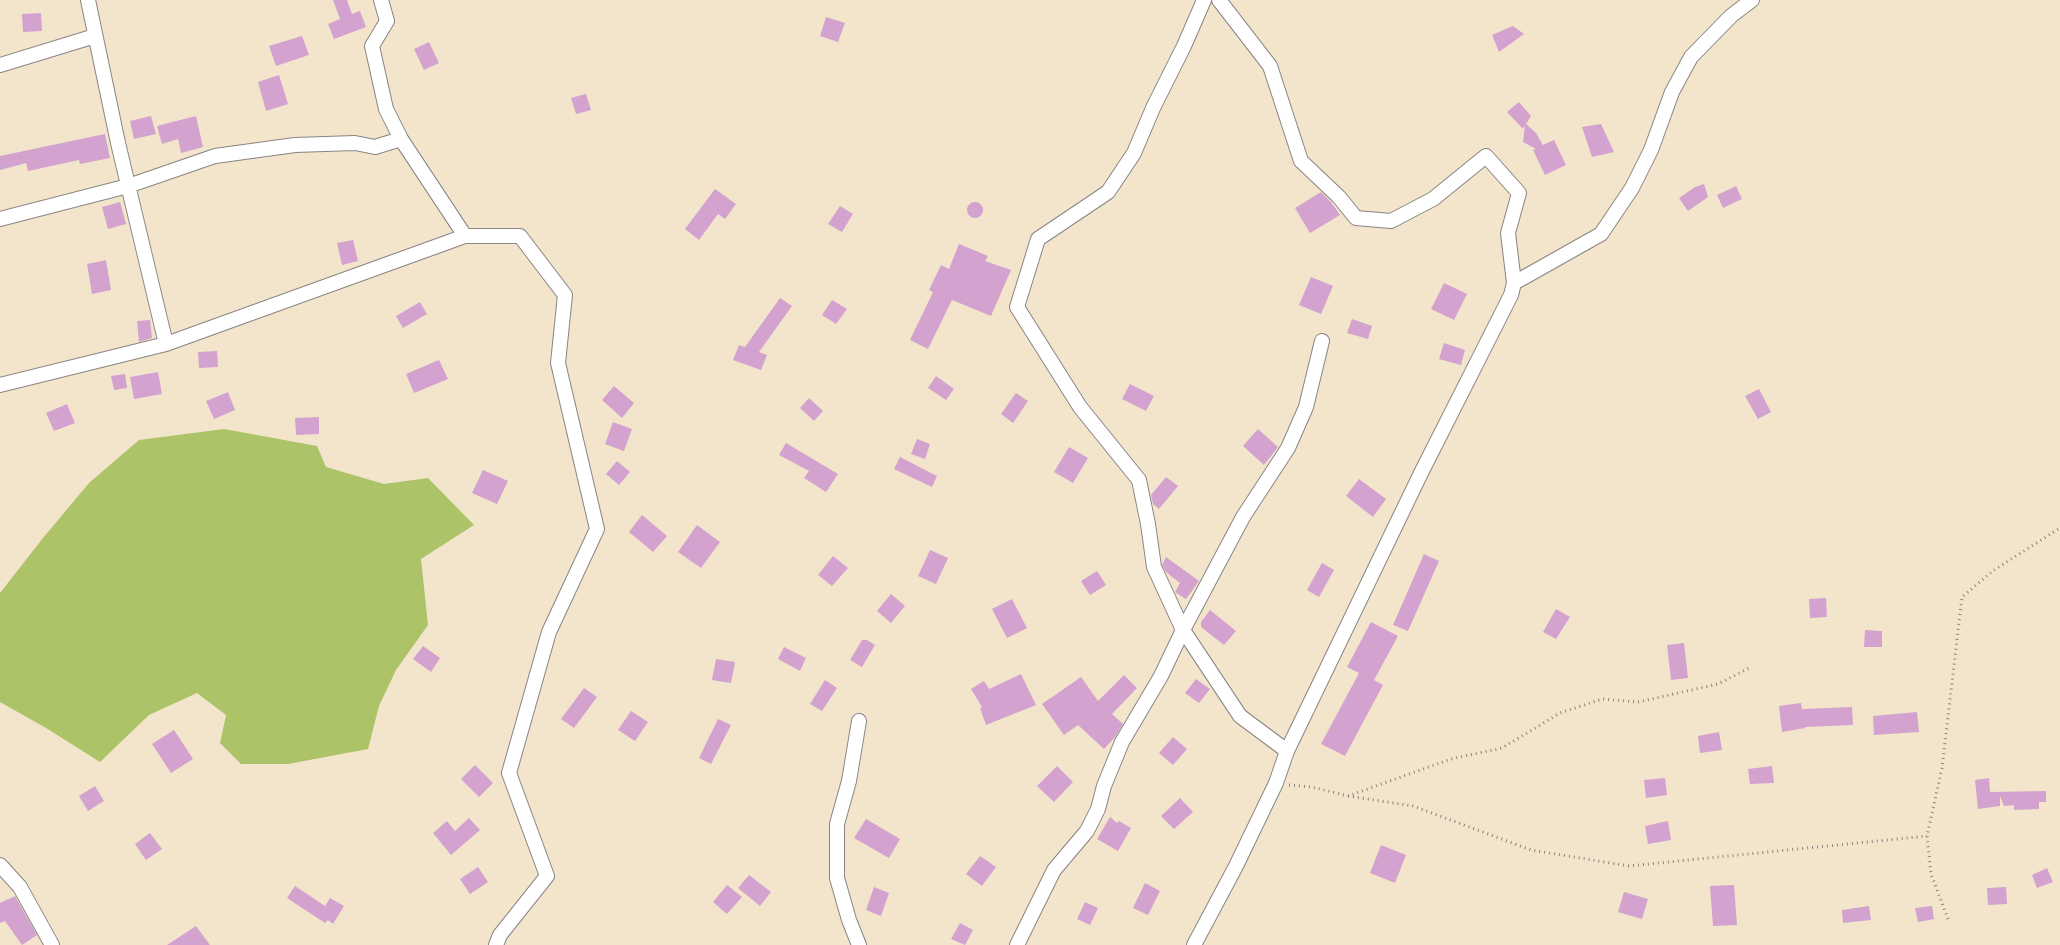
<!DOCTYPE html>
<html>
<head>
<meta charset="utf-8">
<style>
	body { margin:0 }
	canvas { display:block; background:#f2e5cb }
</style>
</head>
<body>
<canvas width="2060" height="945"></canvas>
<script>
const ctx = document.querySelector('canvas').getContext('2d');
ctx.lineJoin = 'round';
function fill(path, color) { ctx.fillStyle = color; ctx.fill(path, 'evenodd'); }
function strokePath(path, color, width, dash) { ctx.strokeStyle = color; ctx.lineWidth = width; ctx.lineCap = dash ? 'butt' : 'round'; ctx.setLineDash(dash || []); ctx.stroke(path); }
fill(new Path2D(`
	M224,429L317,446L326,467L384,484L428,478L474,525L421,559L428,625L396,670L379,706L368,749L288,764H241L220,743L226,715L197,693L149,715L100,762L46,728L0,702V593L43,538L89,483L139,440Z`), '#adc367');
fill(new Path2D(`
	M333,0H347L352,14L360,11L366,27L334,39L328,24L340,19Z
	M41,13L42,31L23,32L22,14Z
	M826,17L845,23L838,42L820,36Z
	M1513,26L1524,34L1499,52L1492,35Z
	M302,36L309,55L276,66L269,46Z
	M429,42L439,63L424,70L414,49Z
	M279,75L288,104L266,111L258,82Z
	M586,94L591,110L576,114L571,98Z
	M1519,102L1531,116L1526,124L1536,133L1543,145L1554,140L1566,165L1545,175L1533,150L1536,149L1523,142L1525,125L1523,129L1507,112Z
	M151,116L156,134L134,139L130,121Z
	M196,116L203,147L181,153L178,139L162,144L157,126Z
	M1601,124L1614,152L1592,157L1582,127Z
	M105,134L110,158L80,164L79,160L28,171L26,163L0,170V156Z
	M1704,184L1708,197L1688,211L1679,198L1695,187Z
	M1736,186L1742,199L1723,208L1717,195Z
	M715,189L736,204L725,219L718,214L699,240L685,229Z
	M1321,192L1331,202L1340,215L1310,233L1295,208Z
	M120,202L126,224L108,229L102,207Z
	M967 210a8 8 0 1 1 16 0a8 8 0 1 1-16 0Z
	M840,206L853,214L842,232L828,224Z
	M353,240L358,261L342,265L337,243Z
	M959,244L988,256L985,261L1011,270L991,316L952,300L928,349L910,340L933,292L929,290L941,265L949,269Z
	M106,260L111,290L92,294L87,264Z
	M1311,277L1333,286L1321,314L1299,305Z
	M1444,283L1467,294L1454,320L1431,309Z
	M780,298L792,306L759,352L767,355L761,370L733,360L739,345L745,347Z
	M832,300L847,309L836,324L822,315Z
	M420,302L427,314L403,328L396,316Z
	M1352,319L1372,326L1368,339L1347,333Z
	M150,320L152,338L139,342L137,321Z
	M1444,343L1465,350L1461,365L1439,359Z
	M217,351L218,367L199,368L198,352Z
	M439,360L448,379L414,393L406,374Z
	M158,372L162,394L134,399L130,377Z
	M125,374L127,388L114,390L111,376Z
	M936,376L954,389L946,400L928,388Z
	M1130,384L1154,396L1146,411L1122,399Z
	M614,386L634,403L622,418L602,400Z
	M1759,389L1771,412L1758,419L1745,396Z
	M228,392L235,410L214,419L206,401Z
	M1016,393L1028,401L1013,423L1001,414Z
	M809,398L823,411L814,421L800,408Z
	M67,404L75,423L54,431L46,413Z
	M319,417V434L296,435L295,418Z
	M613,422L632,429L624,451L605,444Z
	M1258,429L1278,447L1264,465L1243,446Z
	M917,439L930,444L925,459L911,454Z
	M786,443L838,474L826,492L804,478L809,471L779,455Z
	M1069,447L1088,458L1073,483L1054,472Z
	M900,457L937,476L932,487L894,469Z
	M617,461L630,472L619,485L606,474Z
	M483,470L508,481L497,504L472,493Z
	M1166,477L1178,486L1159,509L1153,504L1151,495Z
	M1359,479L1386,499L1373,517L1346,496Z
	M642,515L667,536L653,552L629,532Z
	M697,525L720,542L701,568L678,552Z
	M930,550L948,558L936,584L918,576Z
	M1424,554L1439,561L1408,631L1393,625Z
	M833,556L848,568L832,586L818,575Z
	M1166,557L1199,581L1186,599L1175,592L1180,583L1166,572L1162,565Z
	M1322,563L1334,570L1319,597L1307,590Z
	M1097,571L1106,585L1090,595L1081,581Z
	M891,594L905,606L891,623L877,611Z
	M1826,598L1827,617L1810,618L1809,599Z
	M1012,599L1027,628L1007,638L992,609Z
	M1556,609L1570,617L1556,639L1543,632Z
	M1210,610L1236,631L1224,645L1201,627V622Z
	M1371,622L1398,636L1374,680L1383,685L1345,756L1321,744L1359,673L1347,667Z
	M1865,630L1882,631V647H1864Z
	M862,640H867L875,645L862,667L850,660Z
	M1684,643L1688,678L1671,680L1667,645Z
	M423,646L440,658L431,672L413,659Z
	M784,647L806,658L800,671L778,659Z
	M716,659L735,662L731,683L712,680Z
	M1021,674L1036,705L986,725L980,708L982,707L971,689L984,681L989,689Z
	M1124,675L1137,688L1112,714L1123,724L1115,737L1104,749L1078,725L1064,735L1042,704L1081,677L1098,701Z
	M1196,679L1210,689L1199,703L1185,693Z
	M825,680L837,688L822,711L810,704Z
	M584,688L597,697L574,728L561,719Z
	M1801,703L1802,709L1852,707L1853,725L1805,727V728L1782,732L1779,706Z
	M631,711L648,722L635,741L618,730Z
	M1917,712L1919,732L1874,735L1873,716Z
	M718,719L731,725L711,764L699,758Z
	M174,730L193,759L171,773L152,744Z
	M1719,732L1722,750L1700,753L1698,736Z
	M1173,737L1187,749L1173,765L1159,753Z
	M475,765L493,783L479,797L461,779Z
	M1057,766L1073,782L1054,802L1037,786Z
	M1772,766L1774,783L1750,784L1748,769Z
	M1665,778L1667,795L1646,798L1644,780Z
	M1989,778L1990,792L2046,791V802H2039V809L2014,810V805L2004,806L2000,796V806L1978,809L1975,780Z
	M95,786L104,801L88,811L79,796Z
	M1180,798L1193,812L1174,829L1161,816Z
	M1110,817L1117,823L1119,821L1131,828L1118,851L1097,839Z
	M469,818L480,830L451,855L433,833L447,821L455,831Z
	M866,819L900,839L889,858L854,838Z
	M1668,821L1671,840L1648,844L1645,826Z
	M150,833L162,849L146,860L135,844Z
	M1381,845L1406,855L1395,883L1370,873Z
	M980,856L996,867L982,886L966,874Z
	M478,867L488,882L470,894L460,879Z
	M2047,868L2053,882L2037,888L2032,875Z
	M749,875L771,892L760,906L738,888Z
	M1145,883L1160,891L1148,915L1133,908Z
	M727,885L742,897L727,914L713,902Z
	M1734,885L1737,925L1713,926L1710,886Z
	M295,886L325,906L330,898L344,906L333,924L328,920L325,923L287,898Z
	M874,887L889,893L881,916L866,910Z
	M2006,887L2007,904L1988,905L1987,888Z
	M1624,892L1648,899L1642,919L1618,912Z
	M15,896L37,935L22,945L5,921L0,923V903Z
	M1085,902L1098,908L1090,925L1077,919Z
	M1869,906L1871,920L1843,923L1842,910Z
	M1932,906L1934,919L1918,922L1915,908Z
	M960,923L973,930L965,945L951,939Z
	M196,926L210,945H167Z`), '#d3a2ce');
const minor = new Path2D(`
	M88,0L118,143L166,344
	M381,0L387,21L372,46L386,109L401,139L465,236H520L565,295L558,363L597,529L549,632L509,773L547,876L500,935L496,945
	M1204,0L1184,46L1153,108L1134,153L1108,192L1038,239L1017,307L1080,407L1139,480L1148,524L1154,567L1183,630L1240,716L1287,751
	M1219,0L1270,66L1301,161L1339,197L1356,218L1391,221L1433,199L1486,156L1519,193L1508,233L1514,283
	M0,65L95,36
	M0,219L128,186L215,156L295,145L355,143L375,147L401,139
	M0,385L166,344L465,236
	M0,865L20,887L52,945
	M859,945L849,920L837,878V824L849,781L859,721
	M1017,945L1054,870L1087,831L1098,809L1104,786L1122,742L1161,676L1183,630L1243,517L1288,448L1306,407L1322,341
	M1194,945L1236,866L1276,783L1287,751L1421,473L1511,295L1514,283L1601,234L1632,188L1651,150L1672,92L1691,57L1731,16L1752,0`);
strokePath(minor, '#8a8483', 16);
strokePath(new Path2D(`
	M1289,785L1312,787L1348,796L1451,759L1502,748L1560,713L1602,699L1638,702L1718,684L1751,667
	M1348,796L1413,806L1531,850L1629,866L1927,836
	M1948,919L1931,874L1927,836L1942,768L1962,597L1994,570L2060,528`), '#8a8483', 3, [1, 4]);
strokePath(minor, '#fff', 14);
</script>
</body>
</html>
